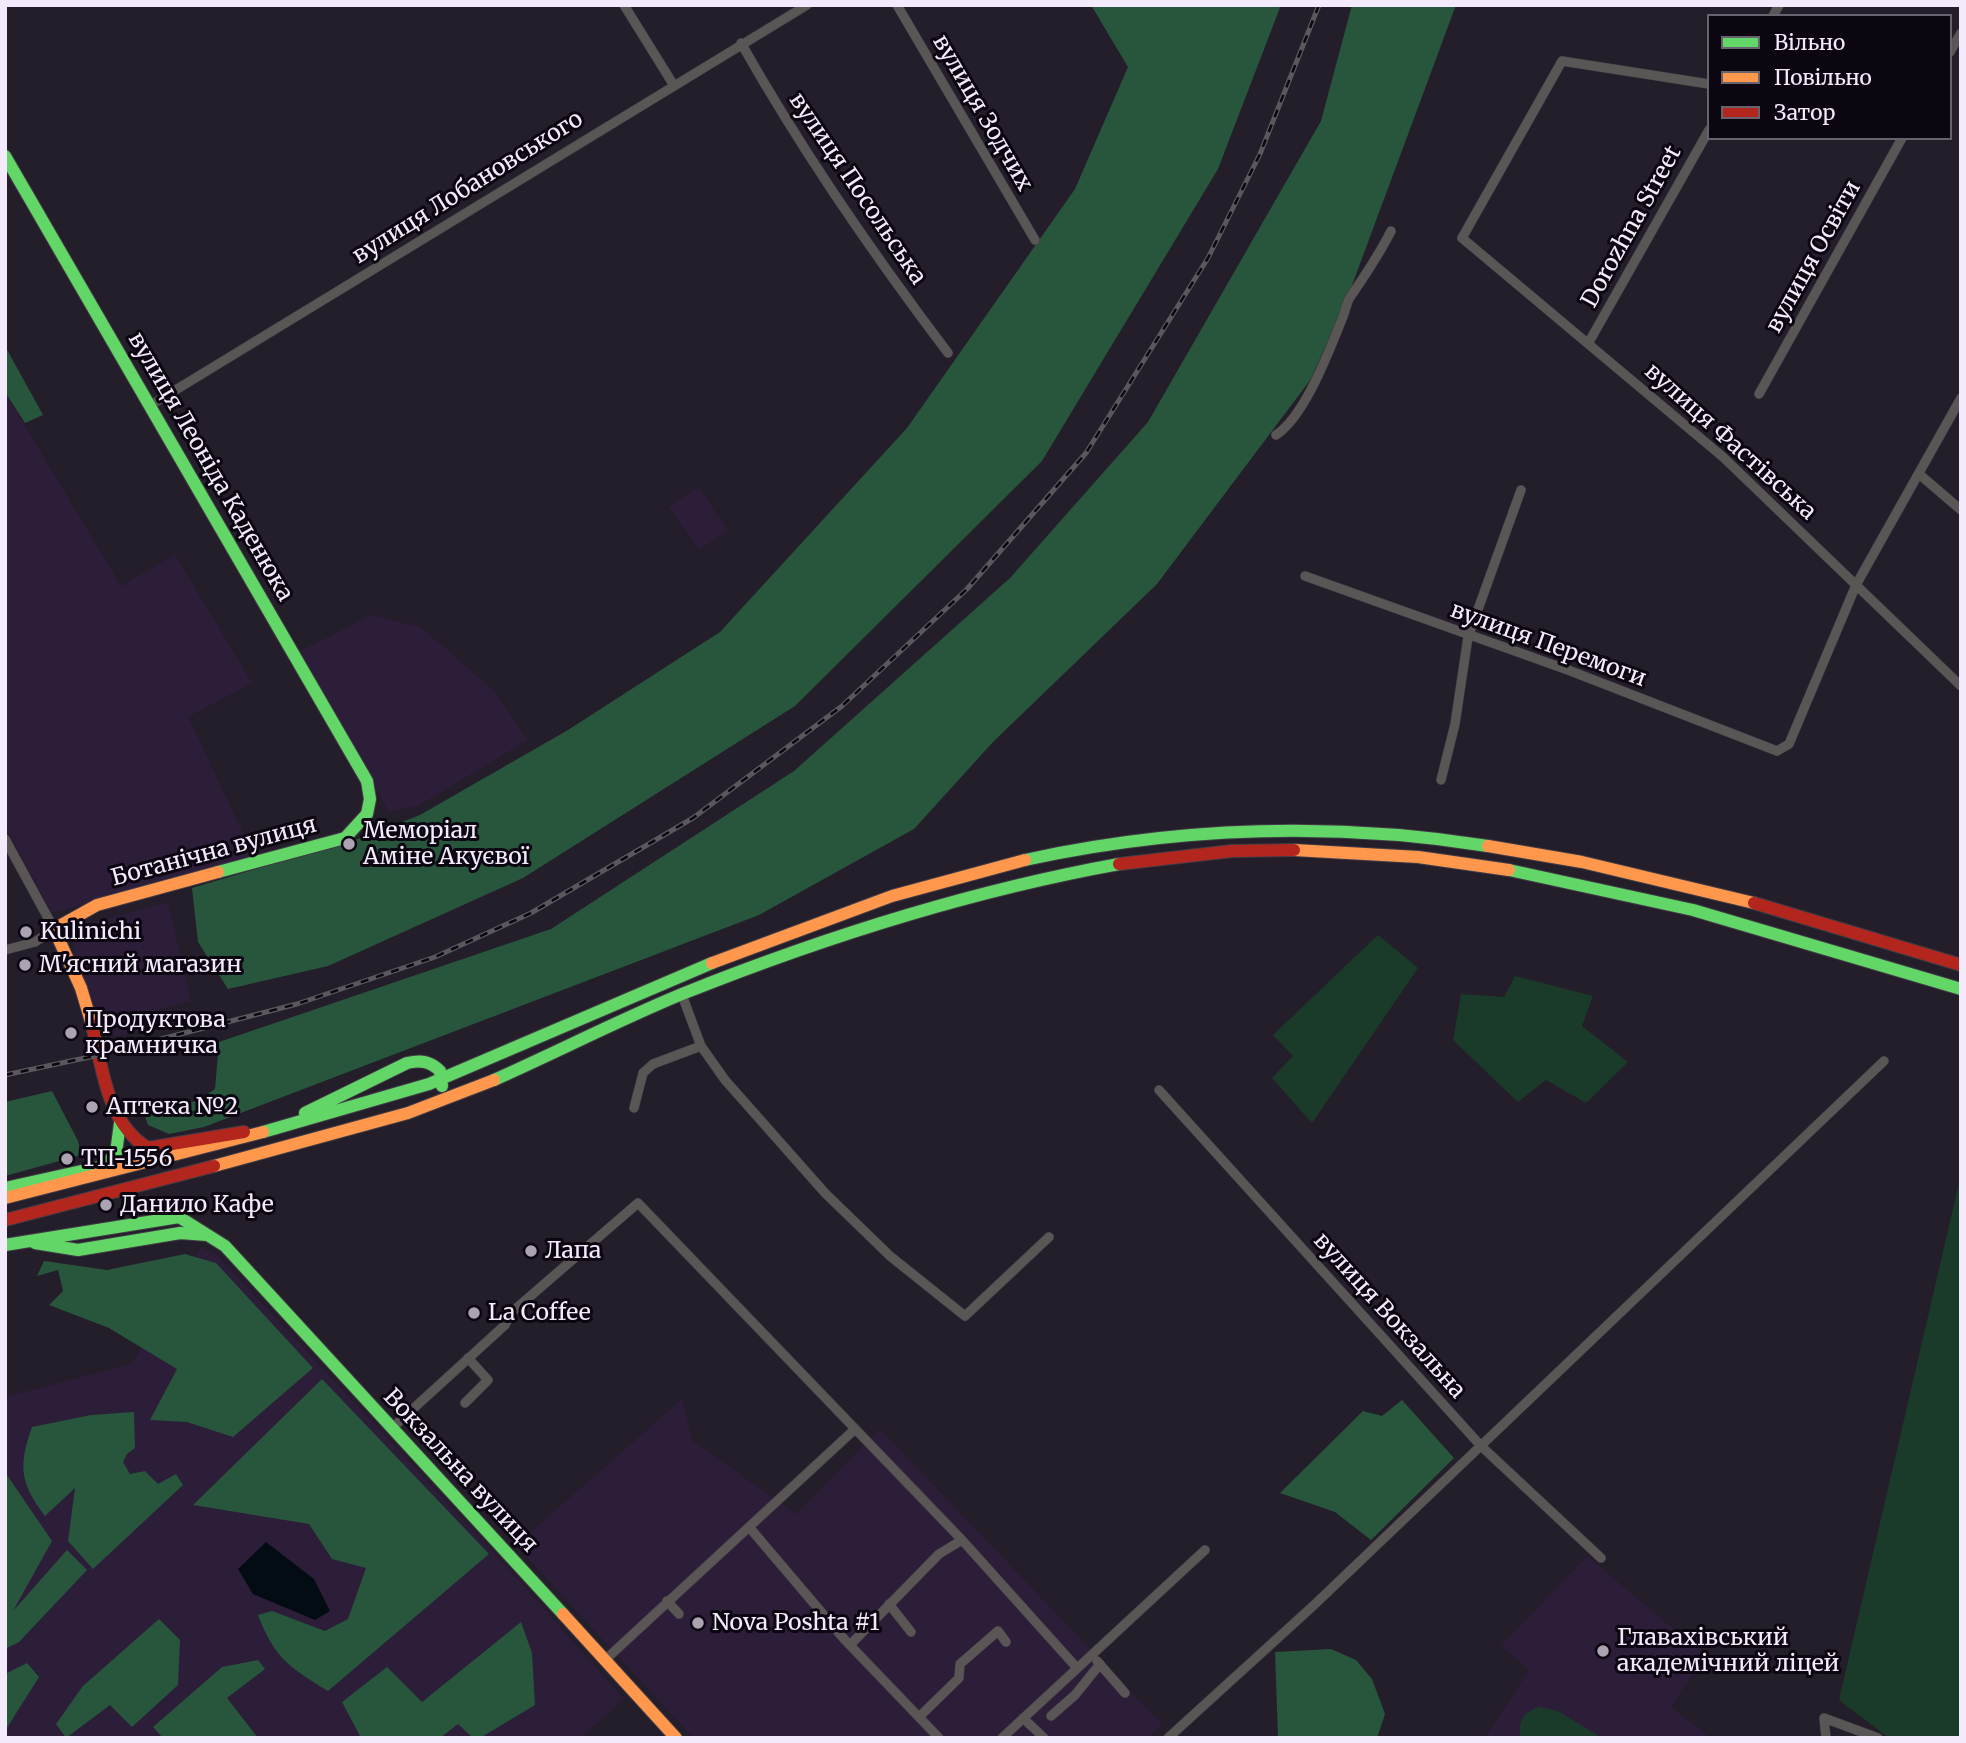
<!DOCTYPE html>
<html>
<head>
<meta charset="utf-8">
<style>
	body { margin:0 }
	#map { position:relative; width:1966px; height:1743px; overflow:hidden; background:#241e2a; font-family:Merriweather,serif }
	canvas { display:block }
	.frame { position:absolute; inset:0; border:7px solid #f3ebfb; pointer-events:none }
	.legend { position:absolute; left:1707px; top:14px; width:245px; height:126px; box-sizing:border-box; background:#0b0610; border:2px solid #68626e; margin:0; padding:9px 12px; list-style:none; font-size:21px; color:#f3ebfb }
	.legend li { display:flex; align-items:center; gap:14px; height:35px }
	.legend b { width:35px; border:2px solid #68626e }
</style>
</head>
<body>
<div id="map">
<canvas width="1966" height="1743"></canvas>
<div class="frame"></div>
<ul class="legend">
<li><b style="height:9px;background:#63d668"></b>Вільно</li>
<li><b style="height:9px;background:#ff974d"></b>Повільно</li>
<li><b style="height:9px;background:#b3261e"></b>Затор</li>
</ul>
</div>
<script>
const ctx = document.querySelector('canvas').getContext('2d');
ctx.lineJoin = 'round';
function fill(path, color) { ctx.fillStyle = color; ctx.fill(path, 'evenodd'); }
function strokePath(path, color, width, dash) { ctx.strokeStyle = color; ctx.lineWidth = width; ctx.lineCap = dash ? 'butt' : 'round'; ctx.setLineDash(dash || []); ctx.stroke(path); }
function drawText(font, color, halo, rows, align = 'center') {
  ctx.font = font + ' Merriweather,serif'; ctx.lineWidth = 6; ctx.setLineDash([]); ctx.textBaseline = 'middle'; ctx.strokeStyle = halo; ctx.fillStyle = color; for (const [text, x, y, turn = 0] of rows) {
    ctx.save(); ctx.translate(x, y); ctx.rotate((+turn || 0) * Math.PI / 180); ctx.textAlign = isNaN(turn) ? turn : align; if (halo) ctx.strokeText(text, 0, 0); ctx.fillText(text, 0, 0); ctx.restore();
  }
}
fill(new Path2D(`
	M5,392L121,586L175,555L252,683L188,717L256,860L52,913L5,826Z
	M699,487L728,531L699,550L669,507Z
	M371,615L421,627L493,690L528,740L418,806L389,812L298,652Z
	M168,902L191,1001L139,1015L141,1031L118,1036L96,1026L68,929Z
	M201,1247L217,1255L498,1557L624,1699L581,1738H5V1397L132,1364Z
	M682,1399L692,1440L796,1514L880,1429L1162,1724L1148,1738H693L516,1545Z
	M1587,1556L1705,1655L1671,1707L1711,1738H1485L1529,1670L1501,1646Z`), '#2c1d38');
fill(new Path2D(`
	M1378,935L1418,968L1312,1123L1272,1078L1293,1056L1273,1035Z
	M1515,976L1593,996L1582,1026L1628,1062L1586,1103L1546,1080L1518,1102L1453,1040L1461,994L1504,997Z
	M1961,1174V1738H1889L1839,1700Z
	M1540,1707L1558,1711L1602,1738H1521C1517,1721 1524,1711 1540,1707Z`), '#1b3b2a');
fill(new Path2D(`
	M1091,5H1281L1218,169L1042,461L795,706L523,878L328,966L228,989L198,942L192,888L364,837L420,815L568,730L720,632L907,428L1075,189L1128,67Z
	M1352,5H1456L1351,288L1311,379L1157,584L993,742L914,829L759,915L204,1127L169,1134L148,1125L145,1116L199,1100L215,1089L219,1042L551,929L794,771L1010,578L1148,422L1321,121Z
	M5,346L43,415L25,423L5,392Z
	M52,1091L78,1141L81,1155L5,1176V1102Z
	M185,1254L216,1263L313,1368L233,1437L187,1422L150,1420L177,1369L109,1328L49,1305L63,1291L58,1270L37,1276L44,1261L107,1270Z
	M322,1379L489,1554L328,1691C289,1667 275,1659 258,1615L272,1611L325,1631L348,1619L366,1568L332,1559L309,1524L193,1505Z
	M1402,1400L1454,1458L1371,1540L1335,1512L1280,1493L1363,1411L1382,1416Z
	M134,1412L135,1448L127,1454L123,1462L130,1474L145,1471L158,1484L176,1474L183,1485L93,1569L68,1541L75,1488L45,1516C20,1483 18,1466 32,1427L91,1415Z
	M7,1475L52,1541L13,1611L67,1550L87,1570L19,1642L5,1649Z
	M159,1619L180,1640L178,1685L132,1727L110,1705L66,1738L56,1724L83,1686Z
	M521,1622L532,1653L535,1705L480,1738H473L458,1724L440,1738H361L342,1702L387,1667L422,1702Z
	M1331,1649L1356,1660L1372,1679L1385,1714L1377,1738H1278L1275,1652Z
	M258,1660L265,1669L227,1698L258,1738H163L153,1727L222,1667Z
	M27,1663L39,1677L5,1731V1674Z`), '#27563d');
fill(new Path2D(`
	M266,1542L314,1579L330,1611L315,1620L253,1594L238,1569Z`), '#030c13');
const street = new Path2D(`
	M624,5L673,84
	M897,5L1035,240
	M1773,16L1779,5
	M741,43C802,151 873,254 948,353
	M1950,52L1961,33
	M1709,84L1562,61L1462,238L1723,457L1961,686
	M1589,342L1709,130
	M1759,394L1902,138
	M151,405L807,5
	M1276,435C1305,416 1329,351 1342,319C1345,313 1346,305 1349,299C1365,275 1378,257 1391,231
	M1919,474L1961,510
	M1305,576L1568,670L1777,751L1789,744L1856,585L1961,398
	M1441,780L1455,724L1468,637L1521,490
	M5,839L54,929L35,942L5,950
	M682,995L701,1046L725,1080L825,1193L890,1256L965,1316L1049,1237
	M1159,1090L1481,1446L1601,1558
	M634,1108L643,1073L653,1064L701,1046
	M465,1403L488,1380L468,1358
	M392,1428L505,1325L512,1312L638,1203L962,1540L1077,1668
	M749,1527L845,1640L939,1738
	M667,1601L679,1614
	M889,1604L911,1632
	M850,1645L939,1554L962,1540
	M605,1660L854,1430
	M1097,1661L1125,1693
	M1051,1716L1075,1695L1100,1664
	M919,1717L959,1678L960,1664L998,1631L1006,1642
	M1023,1718L1044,1738
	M1002,1738L1205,1550
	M1168,1738L1313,1606L1884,1061
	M1826,1738L1824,1718L1878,1738`);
const fast = new Path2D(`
	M5,156L367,781L370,799L367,814L345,838L218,872
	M1025,860C1177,827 1334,822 1488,846
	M1509,870L1693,910L1961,989
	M494,1080C557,1052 619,1020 682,994C822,938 970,891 1119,864
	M305,1113L407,1063C421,1060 430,1061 440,1071L442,1086
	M263,1132L429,1084L712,963
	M5,1188L104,1166L116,1153L120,1123
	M35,1243L78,1250L180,1233L207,1235
	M5,1245L179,1217L225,1246L563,1614`);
const slow = new Path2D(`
	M1488,846L1582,862L1754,903
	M1294,850L1418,857L1509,870
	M712,963L892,896L1025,860
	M92,1025L81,988L54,929L97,905L218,872
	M214,1166L408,1113L494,1080
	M5,1198L263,1132
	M563,1614L676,1738`);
const jam = new Path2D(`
	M1119,864L1232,851L1294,850
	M1754,903L1961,965
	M92,1025C102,1067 107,1124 148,1148L244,1132
	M5,1220L214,1166`);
strokePath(street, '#413c46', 10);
strokePath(fast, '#413c46', 14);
strokePath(slow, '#413c46', 14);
strokePath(jam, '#413c46', 14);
strokePath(street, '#5a5655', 9);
strokePath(fast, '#63d668', 12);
strokePath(slow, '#ff974d', 12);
strokePath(jam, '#b3261e', 12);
const rail = new Path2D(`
	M5,1075L99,1055L297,1004L435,957L531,913L693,818L842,706L967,589L1086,453L1208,258L1260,154L1319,5`);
strokePath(rail, '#5b585d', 5);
strokePath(rail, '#0b0610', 2.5, [8]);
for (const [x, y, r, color] of [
	[349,844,7,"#aba3b2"],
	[26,932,7,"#aba3b2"],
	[25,965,7,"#aba3b2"],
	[71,1033,7,"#aba3b2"],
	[92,1107,7,"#aba3b2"],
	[67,1159,7,"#aba3b2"],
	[106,1205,7,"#aba3b2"],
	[531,1251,7,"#aba3b2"],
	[474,1313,7,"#aba3b2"],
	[698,1623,7,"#aba3b2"],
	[1603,1651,7,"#aba3b2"]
]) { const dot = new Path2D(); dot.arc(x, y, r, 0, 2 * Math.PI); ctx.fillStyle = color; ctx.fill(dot); strokePath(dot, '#0b0610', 2.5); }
drawText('23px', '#f3ebfb', '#0b0610', [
	["вулиця Зодчих",982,113,60],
	["вулиця Лобановського",468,188,-32],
	["вулиця Посольська",857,189,56],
	["Dorozhna Street",1632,227,-61],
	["вулиця Освіти",1814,257,-61],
	["вулиця Фастівська",1730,442,42],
	["вулиця Леоніда Каденюка",210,467,60],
	["вулиця Перемоги",1548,645,20],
	["Ботанічна вулиця",214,852,-15],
	["вулиця Вокзальна",1389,1316,48],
	["Вокзальна вулиця",460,1471,47]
]);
drawText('23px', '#f3ebfb', '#0b0610', [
	["Меморіал",363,831],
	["Аміне Акуєвої",363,857],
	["Kulinichi",40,932],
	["М'ясний магазин",39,965],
	["Продуктова",85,1020],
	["крамничка",85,1046],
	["Аптека №2",106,1107],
	["ТП-1556",81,1159],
	["Данило Кафе",120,1205],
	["Лапа",545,1251],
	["La Coffee",488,1313],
	["Nova Poshta #1",712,1623],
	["Главахівський",1617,1638],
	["академічний ліцей",1617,1664]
], 'left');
</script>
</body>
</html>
